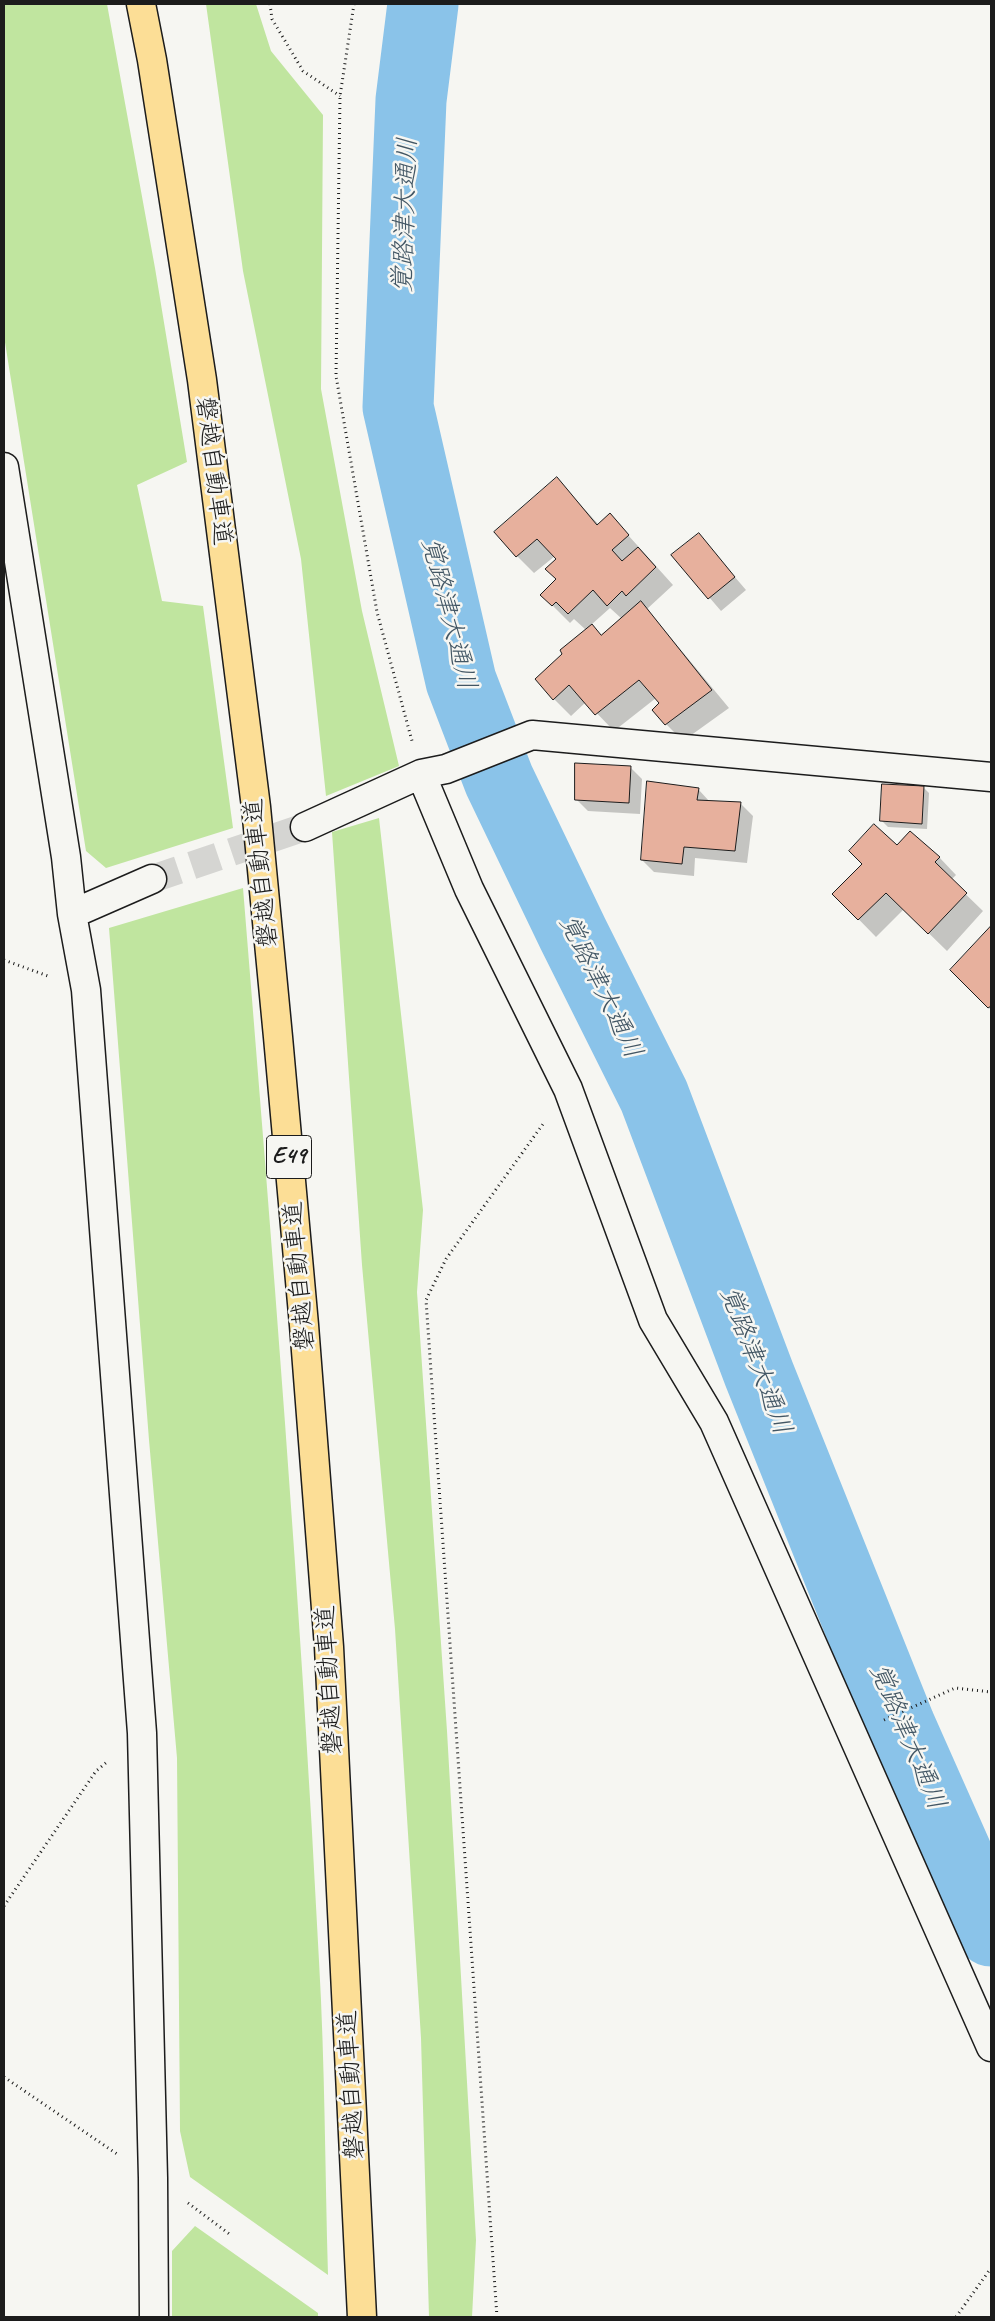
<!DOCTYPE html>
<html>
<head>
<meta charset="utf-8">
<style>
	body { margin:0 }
	#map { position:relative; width:995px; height:2321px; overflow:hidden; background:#f6f6f2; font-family:Caveat,sans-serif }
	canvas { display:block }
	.frame { position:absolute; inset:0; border:5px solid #1c1c1c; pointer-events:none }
</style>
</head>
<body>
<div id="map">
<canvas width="995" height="2321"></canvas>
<div class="frame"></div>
</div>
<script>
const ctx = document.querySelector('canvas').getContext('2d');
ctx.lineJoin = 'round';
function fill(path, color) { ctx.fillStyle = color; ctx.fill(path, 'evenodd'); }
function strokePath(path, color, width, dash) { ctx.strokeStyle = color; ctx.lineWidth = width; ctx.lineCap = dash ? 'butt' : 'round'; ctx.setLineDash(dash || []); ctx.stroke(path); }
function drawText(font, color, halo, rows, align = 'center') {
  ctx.font = font + ' Caveat,"Klee One",sans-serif'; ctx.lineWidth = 5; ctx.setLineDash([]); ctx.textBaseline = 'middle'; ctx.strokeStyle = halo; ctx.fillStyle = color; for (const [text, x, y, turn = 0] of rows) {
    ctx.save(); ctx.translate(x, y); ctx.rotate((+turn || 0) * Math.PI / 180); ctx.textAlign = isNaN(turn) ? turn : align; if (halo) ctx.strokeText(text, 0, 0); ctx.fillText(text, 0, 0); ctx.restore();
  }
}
fill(new Path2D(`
	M4,4H107L155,268L187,462L137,485L162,601L203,606L233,828L106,868L86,851L4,336Z
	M206,4H256L271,51L323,115L321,389L362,611L399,766L326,796L301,559L243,271Z
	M379,818L423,1210L417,1292L447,1731L476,2240L472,2317H429L421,2038L395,1629L362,1265L332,832Z
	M243,888C272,1245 301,1603 319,1961C325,2065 325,2170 328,2275L190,2177L180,2131L177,1758L149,1440L109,928Z
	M195,2226L318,2313V2317H172V2251Z`), '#c0e59f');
fill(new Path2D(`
	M557,479L599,525L610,515L673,585L647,609L729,708L683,741L666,724L661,703L656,698L614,731L586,702L571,716L554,699L564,655L586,630L574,619L570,623L542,595L558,579V559L555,556L534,573L517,556ZM610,608L622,619L602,636L591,625Z
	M699,535L746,590L721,611L673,555Z
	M630,767L642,779L640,814L588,811L576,799Z
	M923,787L929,793L927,829L888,827L882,821Z
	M698,789L710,802L741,804L753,816L747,863L695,858L694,876L654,872L642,860Z
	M898,847L939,857L956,875L951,880L983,911L947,951L904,909L876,937L834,894Z
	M991,928V1010L951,970Z`), '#0003');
strokePath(new Path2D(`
	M423,4L411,100L398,407L461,681L499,780L573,934L654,1096L759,1374L900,1726L991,1931`), '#8ac3e9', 71);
const building = new Path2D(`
	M557,477L597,525L610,513L629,535L612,550L622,561L638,547L656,567L626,596L622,591L607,606L593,590L568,614L556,602L552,606L540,595L556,579L545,569L556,559L537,539L516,557L494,532Z
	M699,533L735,577L708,599L671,555Z
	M641,601L712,690L665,725L652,710L659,703L639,680L595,715L569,685L553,700L535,679L562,654L560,650L592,624L601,635Z
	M575,763L631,766L629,803L575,800Z
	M647,781L699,788L697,800L741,802L735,851L684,847L682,864L641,860Z
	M882,784L924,786L922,824L880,821Z
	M874,824L897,845L910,831L940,857L935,862L967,893L928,934L886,893L858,920L832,894L862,864L849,851Z
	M991,926V1006L988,1008L950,970Z`);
fill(building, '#e7b09d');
strokePath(building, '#1c1c1c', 1);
strokePath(new Path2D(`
	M152,879L305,827`), '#d5d5d2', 28, [28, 14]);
const minor = new Path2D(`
	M4,467L66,857L72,914L86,990L142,1733L153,2178L154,2317
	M421,774L469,889L568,1089L653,1320L714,1422L991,2047
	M305,827L421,774L446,769L532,735L991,777
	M72,914L152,879`);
const highway = new Path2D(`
	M141,4L152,60L202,380L256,807L278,1037L304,1325L329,1647L362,2317`);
strokePath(minor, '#1c1c1c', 31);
strokePath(highway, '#1c1c1c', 31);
strokePath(new Path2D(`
	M270,4L272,19L303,71L340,96
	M354,4L340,96L336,376L377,612L412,741
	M4,960L48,976
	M884,1720L955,1688L991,1692
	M4,1906L96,1771L107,1762
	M4,2077L117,2154
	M188,2203L232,2236
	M497,2317L426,1300L446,1259L543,1124
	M956,2317L991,2268`), '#1c1c1c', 3, [1, 4]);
strokePath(minor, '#f6f6f2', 28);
strokePath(highway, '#fcde96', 28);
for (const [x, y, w] of [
	[289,1157,45]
]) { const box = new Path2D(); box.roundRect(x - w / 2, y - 21.5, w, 43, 4); ctx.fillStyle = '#f6f6f2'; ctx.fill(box); strokePath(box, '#1c1c1c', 1); }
drawText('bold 24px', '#1c1c1c', null, [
	["E49",289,1157]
]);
drawText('25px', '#1c1c1c', '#f6f6f2', [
	["磐越自動車道",213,471,83],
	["磐越自動車道",262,873,-96],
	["磐越自動車道",300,1276,-95],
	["磐越自動車道",330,1680,-93],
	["磐越自動車道",352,2085,-93]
]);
drawText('italic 26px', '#425664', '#f6f6f2', [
	["覚路津大通川",406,215,-88],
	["覚路津大通川",448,614,76],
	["覚路津大通川",600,987,64],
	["覚路津大通川",755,1361,69],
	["覚路津大通川",907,1737,67]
]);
</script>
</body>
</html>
